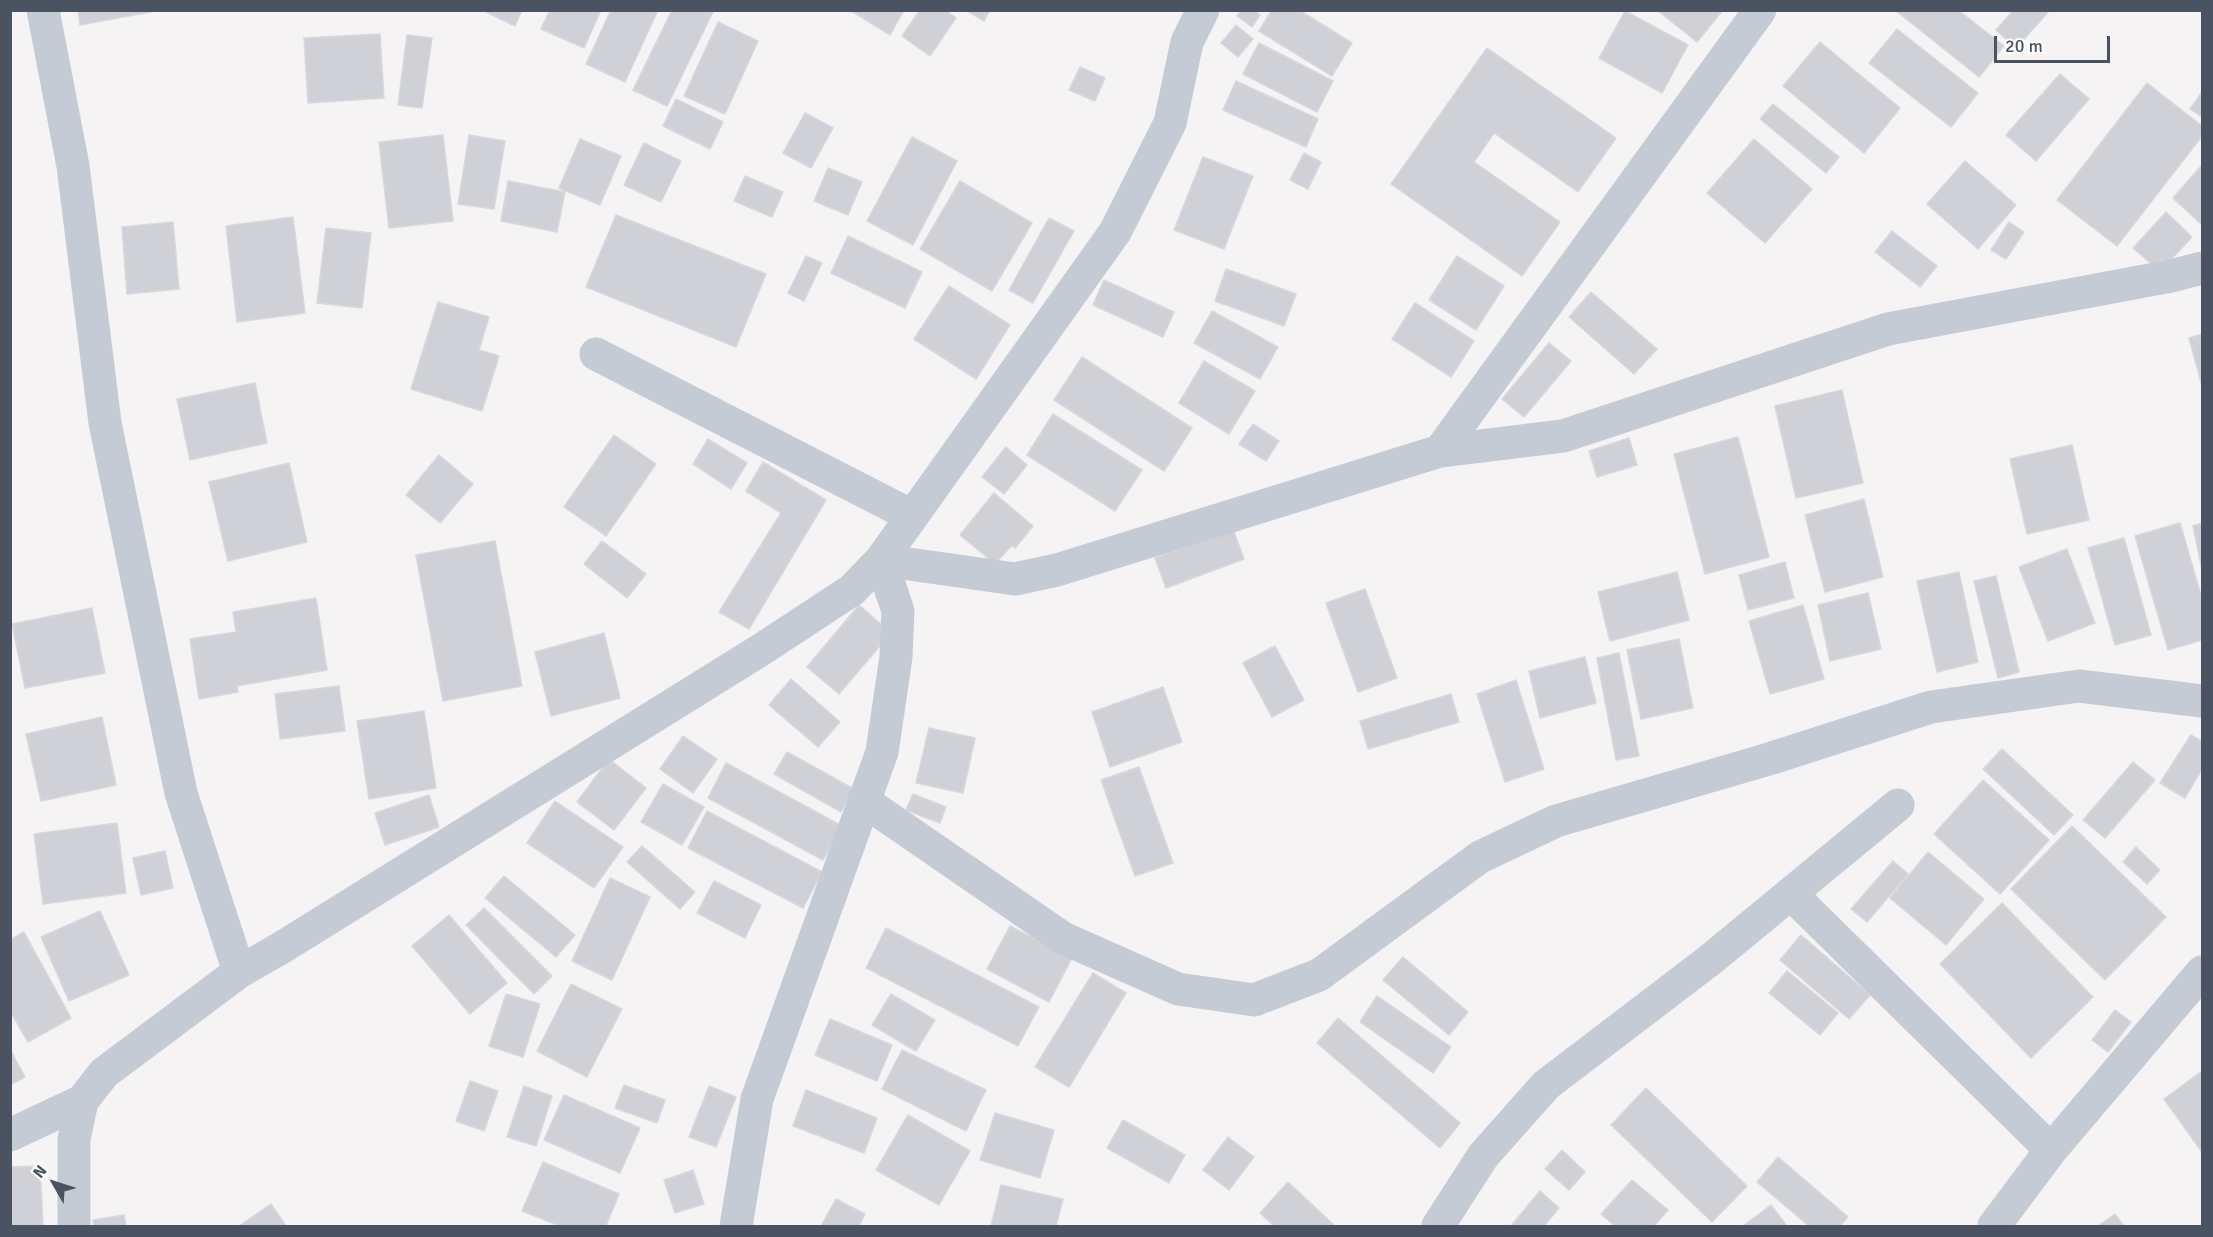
<!DOCTYPE html>
<html>
<head>
<meta charset="utf-8">
<style>
	body { margin:0 }
	#map { position:relative; width:2213px; height:1237px; overflow:hidden; background:#f5f3f3; font-family:Signika,sans-serif }
	canvas { display:block }
	.frame { position:absolute; inset:0; border:12px solid #4a5361; pointer-events:none }
	.north { position:absolute; left:24px; top:1153px; width:60px; height:60px; -webkit-text-stroke:4px #fff; paint-order:stroke; rotate:309deg; font-size:16px; font-weight:700; line-height:24px; text-align:center; color:#4a5361 }
	.north::after { content:''; display:block; margin:auto; width:21px; height:27px; background:#4a5361; clip-path:polygon(50% 0,100% 100%,50% 72%,0 100%) }
	.scale { position:absolute; left:1994px; top:36px; width:116px; height:27px; box-sizing:border-box; border:3px solid #4a5361; border-top:0; padding-left:8px; font-size:18px; line-height:21px; white-space:nowrap; color:#4a5361; -webkit-text-stroke:4px #fff; paint-order:stroke }
</style>
</head>
<body>
<div id="map">
<canvas width="2213" height="1237"></canvas>
<div class="frame"></div>
<div class="north">N</div>
<div class="scale">20 m</div>
</div>
<script>
const ctx = document.querySelector('canvas').getContext('2d');
ctx.lineJoin = 'round';
function fill(path, color) { ctx.fillStyle = color; ctx.fill(path, 'evenodd'); }
function strokePath(path, color, width, dash) { ctx.strokeStyle = color; ctx.lineWidth = width; ctx.lineCap = dash ? 'butt' : 'round'; ctx.setLineDash(dash || []); ctx.stroke(path); }
const building = new Path2D(`
	M78,10H161L80,25Z
	M482,10H522L515,26Z
	M550,10H601L584,48L541,29Z
	M611,10H658L625,82L586,64Z
	M672,10H714L667,106L633,90Z
	M850,10H904L890,35Z
	M920,10H945L956,18L930,56L902,36Z
	M966,10H990L984,21Z
	M1241,10H1254L1260,15L1252,27L1237,16Z
	M1272,10H1299L1352,43L1332,76L1259,31Z
	M1657,10H1723L1697,42Z
	M1895,10H1958L2004,46L1979,77Z
	M2014,10H2050L2016,48L1996,30Z
	M1625,11L1688,45L1662,93L1599,58Z
	M718,22L758,41L725,114L684,96Z
	M1236,25L1253,39L1238,57L1221,43Z
	M1897,29L1978,93L1951,127L1869,63Z
	M380,34L384,98L308,103L304,38Z
	M407,35L432,38L422,108L398,105Z
	M1820,42L1900,108L1864,153L1783,86Z
	M1259,43L1333,81L1317,112L1243,74Z
	M1487,48L1616,138L1578,192L1494,133L1474,162L1560,222L1522,276L1391,184Z
	M1080,67L1105,78L1095,101L1069,90Z
	M2060,74L2089,99L2036,161L2006,135Z
	M1236,81L1318,119L1306,147L1223,110Z
	M2147,83L2202,126V136L2117,246L2057,200Z
	M2202,92V117L2190,109Z
	M676,99L723,122L710,149L663,126Z
	M1773,104L1839,157L1826,173L1760,119Z
	M805,113L833,128L811,168L783,153Z
	M443,135L453,221L389,228L379,142Z
	M469,135L505,141L494,209L458,204Z
	M912,137L957,161L913,245L867,221Z
	M580,139L621,156L600,205L559,188Z
	M1754,139L1812,189L1765,243L1707,193Z
	M644,143L681,161L661,202L624,185Z
	M1304,153L1321,162L1308,189L1290,180Z
	M1203,157L1253,176L1224,249L1174,230Z
	M1965,161L2016,205L1978,249L1927,204Z
	M2202,165V225L2173,198Z
	M828,168L862,182L848,215L814,201Z
	M745,176L783,192L772,217L734,201Z
	M508,181L565,192L557,232L501,221Z
	M960,181L1032,223L992,291L920,249Z
	M2166,212L2192,237L2166,265L2160,260L2155,267L2133,248Z
	M616,215L766,274L736,347L586,287Z
	M293,217L305,313L237,322L226,226Z
	M1049,218L1074,231L1033,303L1009,290Z
	M173,222L179,289L127,294L122,227Z
	M2009,222L2024,232L2006,259L1991,250Z
	M326,228L371,233L362,308L317,303Z
	M1892,231L1937,266L1920,287L1875,252Z
	M848,236L922,272L905,308L831,273Z
	M806,256L822,263L804,301L788,293Z
	M1457,256L1504,286L1476,330L1429,300Z
	M1226,269L1296,294L1284,326L1215,301Z
	M1104,280L1174,312L1163,337L1093,305Z
	M949,286L1010,325L976,379L914,339Z
	M1591,292L1657,349L1634,374L1569,317Z
	M438,302L489,317L479,350L499,356L482,411L411,389Z
	M1415,303L1474,341L1451,377L1392,339Z
	M1212,311L1278,347L1260,379L1194,343Z
	M2202,334V386L2189,338Z
	M1549,343L1571,361L1524,417L1502,399Z
	M1082,357L1192,428L1164,471L1054,400Z
	M1204,361L1255,391L1229,434L1179,403Z
	M255,383L267,443L190,460L177,399Z
	M1842,390L1863,483L1796,498L1775,406Z
	M1053,414L1142,470L1115,511L1027,455Z
	M1253,424L1279,441L1266,461L1239,444Z
	M614,435L656,464L606,536L564,507Z
	M1738,437L1769,557L1705,574L1674,454Z
	M1629,438L1637,465L1597,477L1589,451Z
	M708,439L747,463L731,489L693,464Z
	M2072,445L2089,520L2027,534L2010,459Z
	M1006,447L1027,465L1004,494L982,477Z
	M439,455L473,484L440,523L406,495Z
	M763,462L826,500L749,629L719,612L781,513L746,491Z
	M289,463L307,542L228,561L209,482Z
	M994,493L1033,526L1015,548L1012,545L995,564L960,535Z
	M1864,499L1883,577L1825,592L1805,515Z
	M2180,523L2202,599V640L2168,650L2135,536Z
	M2202,523V570L2193,526Z
	M1233,529L1244,559L1166,588L1155,558Z
	M2124,538L2151,635L2115,645L2088,548Z
	M495,541L522,686L443,701L416,555Z
	M602,541L646,574L627,598L584,564Z
	M2067,549L2095,623L2048,641L2019,567Z
	M1785,562L1794,598L1748,610L1739,575Z
	M1677,572L1689,620L1610,641L1598,592Z
	M1959,572L1978,662L1937,672L1917,581Z
	M1996,576L2019,672L1998,678L1974,581Z
	M1365,589L1397,678L1358,692L1326,603Z
	M1868,593L1881,649L1830,661L1818,605Z
	M316,598L327,670L237,686L238,692L199,699L190,639L236,632L233,612Z
	M859,605L891,633L839,694L807,667Z
	M1803,605L1824,679L1770,694L1749,621Z
	M92,608L105,673L25,688L12,624Z
	M604,633L620,698L551,716L535,652Z
	M1679,639L1693,708L1641,719L1627,650Z
	M1275,646L1304,700L1272,717L1243,663Z
	M1619,653L1639,756L1616,760L1597,658Z
	M1585,657L1596,703L1540,718L1529,671Z
	M791,679L840,722L818,747L769,705Z
	M1516,680L1544,769L1505,782L1477,694Z
	M339,686L345,731L280,739L275,694Z
	M1163,687L1182,742L1110,767L1092,712Z
	M1451,694L1459,722L1368,749L1360,721Z
	M424,711L436,788L369,799L357,721Z
	M102,717L116,785L41,801L26,734Z
	M929,728L975,738L963,793L916,783Z
	M2191,735L2202,742V769L2185,798L2160,783Z
	M683,736L717,759L693,793L660,769Z
	M2002,749L2073,815L2054,835L1983,769Z
	M787,752L854,789L841,812L774,774Z
	M609,759L646,788L614,830L577,802Z
	M2133,762L2155,780L2105,838L2083,820Z
	M726,763L842,826L823,860L708,798Z
	M1139,767L1173,863L1135,876L1101,780Z
	M1983,780L2049,840L2000,894L1934,834Z
	M663,784L704,807L682,845L641,822Z
	M913,794L946,807L940,823L906,810Z
	M429,795L439,827L385,845L375,813Z
	M555,801L623,847L594,888L527,843Z
	M707,811L822,872L803,908L688,848Z
	M117,823L126,893L43,904L34,834Z
	M2072,826L2166,917L2105,980L2011,889Z
	M642,846L695,892L680,909L627,862Z
	M2136,847L2160,870L2147,884L2123,862Z
	M165,851L173,888L141,895L133,858Z
	M1928,852L1984,899L1946,945L1890,898Z
	M1893,861L1908,874L1867,922L1851,909Z
	M504,876L575,935L556,957L485,898Z
	M610,878L650,897L612,980L572,961Z
	M714,881L761,905L745,938L697,913Z
	M2002,903L2093,997L2031,1058L1940,964Z
	M484,908L552,976L534,994L466,925Z
	M100,911L129,975L69,1001L41,937Z
	M449,915L507,983L470,1014L412,946Z
	M1010,926L1072,958L1049,1002L987,969Z
	M886,928L1039,1007L1018,1046L866,968Z
	M24,932L71,1018L28,1042L10,1011V940Z
	M1801,935L1870,995L1849,1019L1780,960Z
	M1403,957L1468,1012L1449,1035L1383,980Z
	M1787,971L1838,1013L1820,1035L1769,993Z
	M1093,973L1126,993L1069,1087L1035,1067Z
	M571,984L622,1009L587,1077L537,1051Z
	M506,994L540,1004L523,1057L489,1046Z
	M891,994L935,1020L916,1051L872,1025Z
	M1377,996L1451,1047L1433,1073L1360,1022Z
	M2115,1010L2131,1022L2108,1052L2092,1040Z
	M1338,1018L1460,1123L1440,1148L1317,1043Z
	M830,1019L892,1045L877,1081L815,1055Z
	M10,1049L25,1077L10,1085Z
	M902,1050L986,1090L966,1131L882,1089Z
	M2202,1071V1152L2164,1099Z
	M470,1081L498,1091L484,1131L456,1121Z
	M624,1085L665,1100L657,1123L615,1108Z
	M524,1086L552,1096L536,1146L507,1137Z
	M709,1086L736,1097L716,1147L689,1137Z
	M1646,1088L1747,1186L1712,1222L1611,1125Z
	M806,1090L877,1118L864,1153L793,1126Z
	M564,1095L640,1128L620,1173L544,1140Z
	M995,1113L1054,1130L1040,1178L980,1160Z
	M908,1115L970,1151L939,1205L876,1170Z
	M1123,1120L1185,1155L1169,1183L1107,1148Z
	M1228,1137L1254,1157L1229,1190L1203,1170Z
	M1562,1150L1585,1172L1569,1190L1545,1169Z
	M1778,1157L1848,1217L1840,1226H1809L1757,1182Z
	M543,1162L619,1194L606,1226H560L522,1211Z
	M40,1166L43,1226H11L10,1167Z
	M693,1170L704,1204L675,1213L664,1180Z
	M1632,1180L1668,1210L1654,1226H1615L1601,1214Z
	M1288,1182L1335,1226H1274L1260,1213Z
	M1001,1185L1063,1199L1056,1226H991Z
	M1540,1191L1559,1208L1544,1226H1511Z
	M836,1199L865,1214L859,1226H821Z
	M271,1204L286,1226H239Z
	M1771,1205L1787,1226H1743Z
	M2115,1214L2124,1226H2098Z
	M124,1215L126,1226H94L93,1220Z`);
fill(building, '#cfd1d7');
strokePath(building, '#d7d8de', 1.5);
strokePath(new Path2D(`
	M43,10L73,166L105,423L181,793L239,972
	M596,354L912,516
	M1440,451L1760,10
	M881,560L1015,579L1057,570L1440,451L1563,436L1888,329L2171,276L2202,268
	M864,801L1063,938L1178,989L1254,1000L1319,975L1480,857L1556,821L1769,759L1931,707L2079,686L2202,701
	M1791,894L2051,1150
	M10,1135L82,1101
	M74,1226V1139L82,1101L104,1073L239,972L281,948L759,651L852,590L881,560L1115,232L1170,123L1187,42L1203,10
	M736,1226L757,1099L882,752L896,657L898,611L881,560
	M1438,1226L1483,1156L1546,1085L1710,960L1898,805
	M1994,1226L2051,1150L2202,972`), '#c4cbd4', 33);
</script>
</body>
</html>
